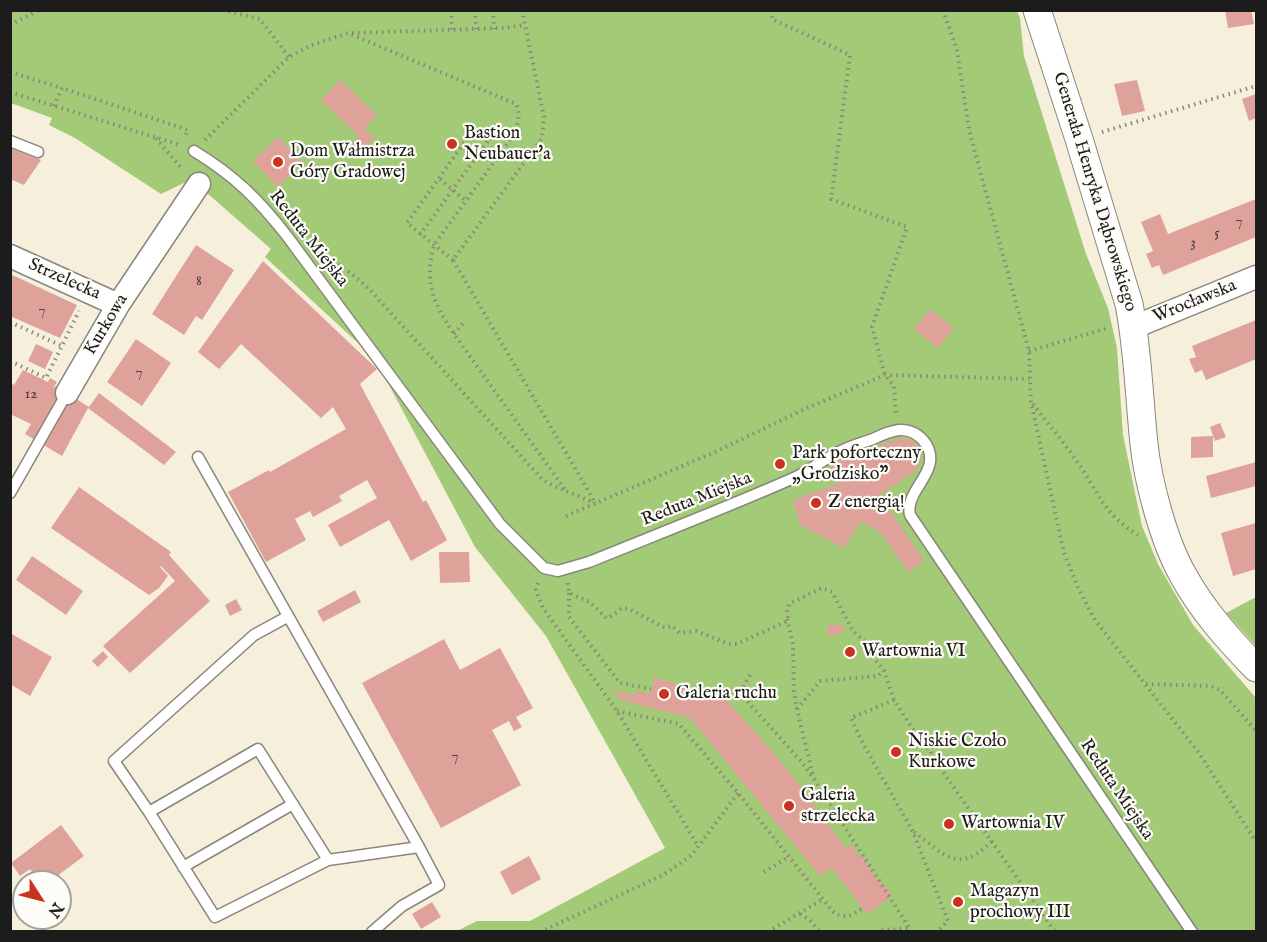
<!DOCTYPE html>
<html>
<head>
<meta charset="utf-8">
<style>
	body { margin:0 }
	#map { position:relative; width:1267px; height:942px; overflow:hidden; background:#f6efdc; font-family:"IM FELL English",serif }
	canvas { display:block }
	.frame { position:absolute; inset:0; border:12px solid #1c1c1c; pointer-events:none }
	.north { position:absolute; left:12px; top:870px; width:60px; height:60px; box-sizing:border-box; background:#fdfcf7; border:2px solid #a3a29f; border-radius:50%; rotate:126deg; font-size:16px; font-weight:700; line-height:24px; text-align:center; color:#1c1c1c }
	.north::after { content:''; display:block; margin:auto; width:21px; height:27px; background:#c8321e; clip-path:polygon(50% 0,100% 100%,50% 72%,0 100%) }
</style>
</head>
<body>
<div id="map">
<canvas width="1267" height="942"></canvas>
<div class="frame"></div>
<div class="north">N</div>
</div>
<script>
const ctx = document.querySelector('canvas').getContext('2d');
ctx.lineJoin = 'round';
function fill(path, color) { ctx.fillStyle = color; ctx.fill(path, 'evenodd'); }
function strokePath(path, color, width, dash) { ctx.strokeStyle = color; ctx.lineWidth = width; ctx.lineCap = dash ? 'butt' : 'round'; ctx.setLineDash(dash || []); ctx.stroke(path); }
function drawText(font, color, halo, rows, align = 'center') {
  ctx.font = font + ' "IM FELL English",serif'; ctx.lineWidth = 4.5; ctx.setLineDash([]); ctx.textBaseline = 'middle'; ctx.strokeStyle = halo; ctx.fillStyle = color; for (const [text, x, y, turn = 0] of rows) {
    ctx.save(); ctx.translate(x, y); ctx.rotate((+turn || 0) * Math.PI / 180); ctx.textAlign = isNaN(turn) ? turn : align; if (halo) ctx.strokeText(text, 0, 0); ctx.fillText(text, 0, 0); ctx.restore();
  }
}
fill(new Path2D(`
	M10,11H1017L1020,18L1024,56L1086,254L1108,308L1117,348L1123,435L1142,526L1158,564L1193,625L1256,698V931H457L477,921H530L665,848L546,636L475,547L380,368L359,344L265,257L271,249L207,193L188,181L161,194L75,138L49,125L52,118L11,103Z
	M1256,597V646L1226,613Z`), '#a3ca76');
fill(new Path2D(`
	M1225,10H1251L1254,24L1228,28Z
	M340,80L377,115L364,129L375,137L360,155L350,147L359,136L321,100Z
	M1137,80L1145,111L1122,116L1114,84Z
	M1256,94V118L1249,121L1242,99Z
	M278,137L303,162L278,187L253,161Z
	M10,148L41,160L24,185L10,179Z
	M1256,199V237L1163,275L1159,265L1152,268L1146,254L1153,251L1141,222L1160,214L1168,234Z
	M196,245L234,270L202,320L196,316L184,335L152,314Z
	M263,261L377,369L360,384L423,502L426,500L447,540L444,542L411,561L389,520L340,547L328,525L377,498L367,480L339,496L342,501L313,517L310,511L295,519L306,540L266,562L228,492L269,470L270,472L346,429L333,407L321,418L241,344L219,369L198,352Z
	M10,274L77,305L60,338L10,316Z
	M930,309L954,328L938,348L914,329Z
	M1256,320V359L1206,380L1202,370L1195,373L1189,359L1196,357L1192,346Z
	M136,339L171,363L142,406L107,382Z
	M36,344L53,352L45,369L28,361Z
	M23,370L48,382L50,378L57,382L53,388L56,386L89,407L99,393L176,452L164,465L88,408L62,456L25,434L31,424L10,414V383L14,385Z
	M1220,423L1226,437L1215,441L1210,427Z
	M1213,436V457L1191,458V437Z
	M900,438L908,439L915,442L920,448L921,461L915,471L880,495L924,561L908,572L881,533L861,521L844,548L800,525L793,500L838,484L831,463Z
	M1256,462V486L1211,498L1206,476Z
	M79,487L171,552L169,555L210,601L130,673L103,646L175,581L161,566L160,567L168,576L159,588L149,595L51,528Z
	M1256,523V569L1233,576L1221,533Z
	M439,552H469L470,582L440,583Z
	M32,556L83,591L66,615L16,580Z
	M355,590L361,602L323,622L317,611Z
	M236,599L242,610L230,616L225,605Z
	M829,624L844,626L843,632H838V636L827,635Z
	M10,633L52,657L30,696L10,684Z
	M444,639L460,670L500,648L533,708L516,717L522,727L514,731L509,721L492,730L521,785L441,828L362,683Z
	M103,651L108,657L98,667L92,661Z
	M654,675L658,679L724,697L787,769L845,848L851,844L859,856L861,855L882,886L884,884L892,896L867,914L832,868L820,876L690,718L621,700L614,690L635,695L636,691L651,694Z
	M61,825L84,856L49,882H39L30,869L20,876L11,863Z
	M529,856L541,879L512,895L500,872Z
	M432,902L441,917L421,929L412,914Z`), '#dea29b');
const service = new Path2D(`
	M10,141L38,152
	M194,151C235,176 258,199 287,236L500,524L544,568L558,571L589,562C658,534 728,507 796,477C811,470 824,459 839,452C850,446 862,443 873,439C881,435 891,431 899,430C910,429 920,435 926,444C943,471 904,490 910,515L1192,932
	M198,457L419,847L439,885L402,906L372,932
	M10,493L67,393
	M149,812L114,761L254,635L287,617
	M328,860L258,749L149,812L215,917L328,860L419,847
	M183,867L293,804`);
const minor = new Path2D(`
	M10,256L118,305
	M1134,327L1256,277
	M67,393L118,305L199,184`);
const tertiary = new Path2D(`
	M1037,10L1079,139L1129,304C1138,350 1139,397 1144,444C1148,482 1164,542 1183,575C1202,610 1229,640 1256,668`);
strokePath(service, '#89867c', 13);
strokePath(minor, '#89867c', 25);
strokePath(tertiary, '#89867c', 29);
strokePath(new Path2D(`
	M103,10H127
	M223,10L260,19L289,57
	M451,10L452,31
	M475,10L476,29
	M493,10L494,29
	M522,10L544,117L542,138L453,260L596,504
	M611,10L612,14
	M772,10V19L850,55L831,199L907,227L872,327L885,375L894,386L896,414
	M943,10L957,50L969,130L1029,351L1031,402L1064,553L1079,590L1095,620L1199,753L1256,842
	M10,25L39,10
	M352,33L504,28L525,25
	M10,72L62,88
	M10,92L180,145
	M54,106L62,88L188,130L185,137
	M1102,132L1256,86
	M156,138L182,169
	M205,140L289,57L312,45L348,33L516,104C521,115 518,125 513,136L434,245C424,284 433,302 454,334L566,491
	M440,179L466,201
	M420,235L492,135
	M327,260C344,266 356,277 369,289L542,479L552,485L595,503
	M453,260L407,223L471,133L512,136
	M10,322L62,346
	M454,334L463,323
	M1029,351L1108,328
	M10,361L46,378L79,311
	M1033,404C1047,423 1063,441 1076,460C1098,491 1103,514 1138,535
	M566,516L715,452L807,408L885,375L1029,379
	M538,583L536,590L543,608L617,711L698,846
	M568,583L569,593L590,602L606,618L610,617L622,608L629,609L665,628L672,626L680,633L696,631L729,644H737L785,622L788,618L787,610L789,604L822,588L832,592L853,631L864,641L868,650L884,671L894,700L923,745L930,750L934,759L1055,932
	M569,593V617L620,683L651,689
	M787,619L793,644L794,691L797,710L813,776
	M750,675L742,689L747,701L800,760L814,779L912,932
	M1146,684L1211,686L1220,690L1256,731
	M894,700L851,718L861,740L913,832L948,921L937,932
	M797,709L820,681L878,676L884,671
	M617,711L679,724L738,793L834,913C848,920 851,915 863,908
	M914,832C945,855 958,875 992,841
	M764,872L789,857
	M800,914L810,920L820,932
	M1030,919L1043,914
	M540,932L663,875L692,855L738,793
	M768,932L823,899
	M876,932C888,928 898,931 910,927`), '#89867c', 4, [1.5, 4.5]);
strokePath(service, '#fff', 10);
strokePath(minor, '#fff', 22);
strokePath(tertiary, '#fff', 27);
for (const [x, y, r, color] of [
	[452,144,6,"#c8321e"],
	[278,162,6,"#c8321e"],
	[780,464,6,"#c8321e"],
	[816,503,6,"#c8321e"],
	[850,652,6,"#c8321e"],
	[664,694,6,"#c8321e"],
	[896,752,6,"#c8321e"],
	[789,806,6,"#c8321e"],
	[949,824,6,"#c8321e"],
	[958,902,6,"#c8321e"]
]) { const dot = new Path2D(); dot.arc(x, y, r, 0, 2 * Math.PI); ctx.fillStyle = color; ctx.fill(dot); strokePath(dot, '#fdfcf7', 2); }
drawText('15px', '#4c3e3c', null, [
	["7",1239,222],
	["5",1217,234],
	["3",1193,244],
	["8",199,282],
	["7",42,311],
	["7",139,373],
	["12",31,395],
	["7",455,757]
]);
drawText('18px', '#1c1c1c', '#fdfcf7', [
	["Bastion",464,134],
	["Neubauer'a",464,155],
	["Dom Wałmistrza",290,152],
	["Góry Gradowej",290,173],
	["Park poforteczny",792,454],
	["„Grodzisko”",792,475],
	["Z energią!",828,503],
	["Wartownia VI",862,652],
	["Galeria ruchu",676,694],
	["Niskie Czoło",908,742],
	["Kurkowe",908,763],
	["Galeria",801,796],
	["strzelecka",801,817],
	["Wartownia IV",961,824],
	["Magazyn",970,892],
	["prochowy III",970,913]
], 'left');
drawText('18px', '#1c1c1c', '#fdfcf7', [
	["Generała Henryka Dąbrowskiego",1094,192,73],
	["Reduta Miejska",308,239,52],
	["Strzelecka",64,280,24],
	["Wrocławska",1195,302,-22],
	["Kurkowa",107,325,-59],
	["Reduta Miejska",697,500,-22],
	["Reduta Miejska",1116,790,56]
]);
</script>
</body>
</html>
